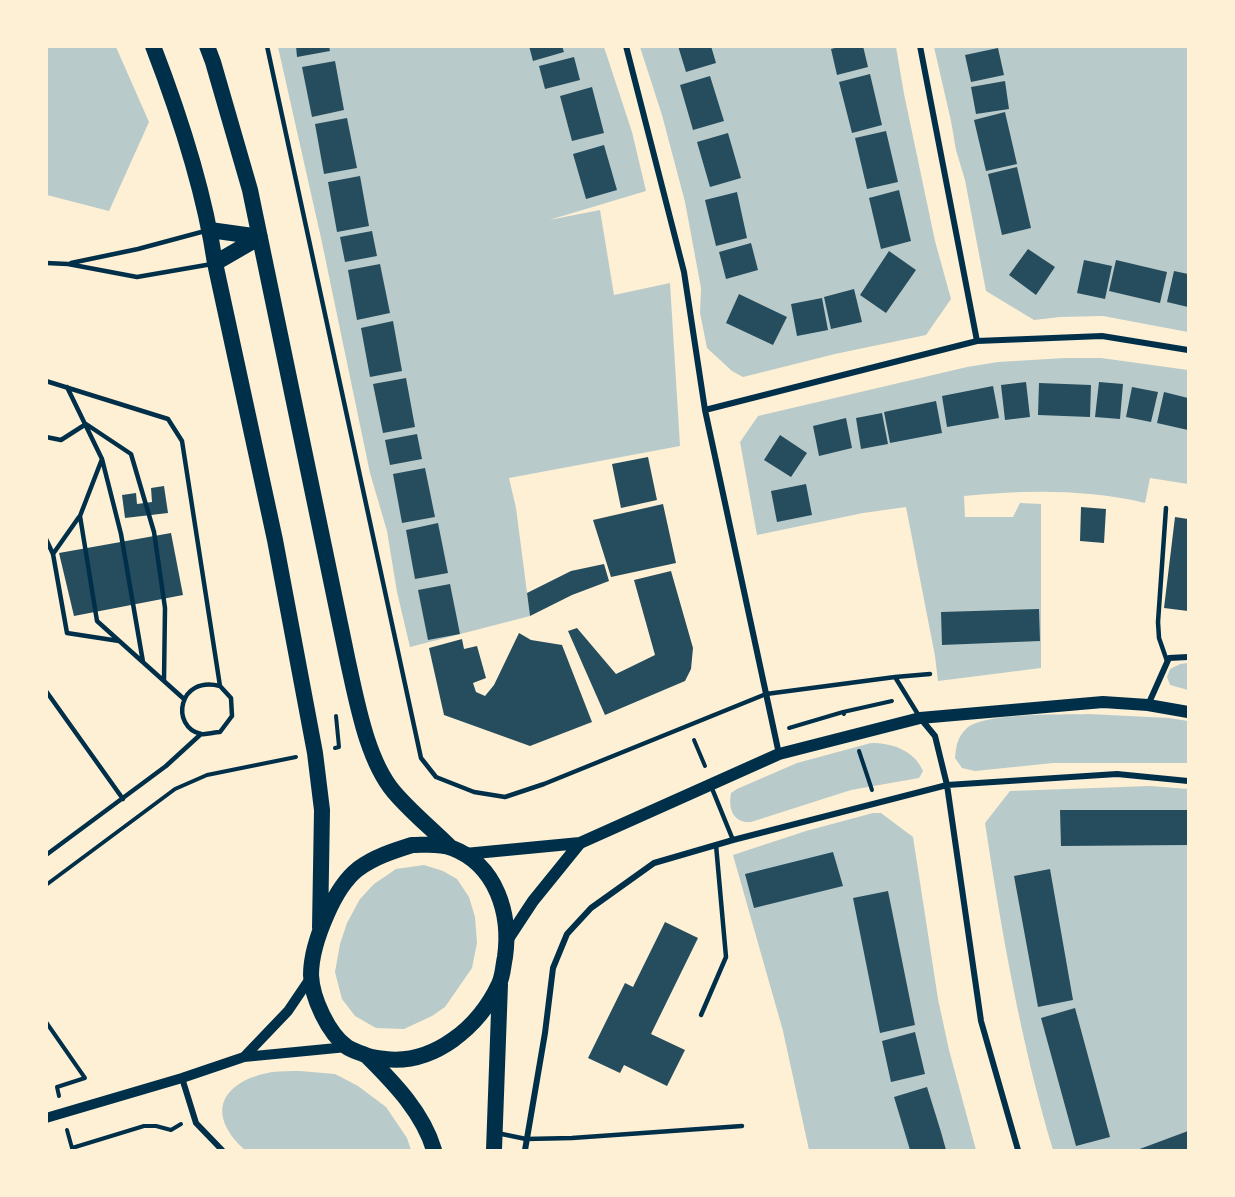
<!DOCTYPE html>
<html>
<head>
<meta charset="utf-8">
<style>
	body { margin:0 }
	#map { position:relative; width:1235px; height:1197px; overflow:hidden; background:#fdf0d5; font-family:"Noto Sans",sans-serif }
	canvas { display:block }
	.frame { position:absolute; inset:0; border:48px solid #fdf0d5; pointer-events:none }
</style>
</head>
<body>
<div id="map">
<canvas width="1235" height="1197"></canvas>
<div class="frame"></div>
</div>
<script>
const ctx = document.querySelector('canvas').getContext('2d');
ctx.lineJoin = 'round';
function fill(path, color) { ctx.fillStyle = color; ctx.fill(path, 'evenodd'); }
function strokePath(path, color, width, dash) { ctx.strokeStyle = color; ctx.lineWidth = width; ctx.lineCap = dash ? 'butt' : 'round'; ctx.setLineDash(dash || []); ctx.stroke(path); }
fill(new Path2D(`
	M46,47H116L149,122L109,211L47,195Z
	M278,47H604L632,132L646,191L549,220L600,210L614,295L670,283L680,446L509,478L516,508L530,616L410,647L397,592L387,531L370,473L321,238Z
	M640,47H896L904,94L935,241L951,299L926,335L835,354L743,377L732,371L707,348L700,313L701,288L685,202L662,115Z
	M934,47H1188V332L1103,316L1060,317L1034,320L986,291L965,180L956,150L951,121Z
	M1065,358H1101L1188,370V484L1150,478L1145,503C1086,489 1024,490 964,496L965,517H1013L1020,503L1041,504V668L938,681L935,656L906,507L863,513L757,535L740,442L758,416L967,367L998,362Z
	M1188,663V690L1170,685L1167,677L1170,669L1180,664Z
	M1089,714L1169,718L1188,721V763H1053L975,771L962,768L955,758C956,746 957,738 966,729C982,712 1063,715 1089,714Z
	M871,743C892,743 914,750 923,771L919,778L851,790L751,822C733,823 728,809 731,793L737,789L797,763Z
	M1150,786L1188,789V1150H1053C1021,1043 1002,934 985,823L1010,791Z
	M873,813H881L913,837L938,999L949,1050L976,1150H809L783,1031L733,855L806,831Z
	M424,865L443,871L457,879L469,897L475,917L477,943L472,968L445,1007L432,1016L404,1029L376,1028L355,1016L342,999L335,972L340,944L347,923L360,899L374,884L396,869Z
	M300,1071L335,1074L358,1086L386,1107L407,1138L411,1150H245C204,1113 222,1081 272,1072C281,1071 291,1071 300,1071Z`), '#b9caca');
fill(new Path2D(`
	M296,46H329L330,51L297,57Z
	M529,46H562L564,52L533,61Z
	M678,46H711L716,63L686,72Z
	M842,46H863L868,67L837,75L831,49Z
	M998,48L1004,75L971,82L965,55Z
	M574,57L580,80L545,89L539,66Z
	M335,61L344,110L312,117L302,67Z
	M870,74L882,125L852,133L839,82Z
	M710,76L724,121L693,130L680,85Z
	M1005,81L1009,109L976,114L971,87Z
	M592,87L604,133L572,141L560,96Z
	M1005,112L1017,164L986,171L974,120Z
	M347,118L357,168L324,174L315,124Z
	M886,131L898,182L867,189L855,138Z
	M728,133L741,178L710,187L697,142Z
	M604,145L617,190L586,199L573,154Z
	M1017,167L1031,228L1002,235L988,174Z
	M360,176L369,226L337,232L328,182Z
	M899,190L911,241L881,249L869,198Z
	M737,192L747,238L716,246L705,200Z
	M372,231L377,256L345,262L340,237Z
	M751,243L758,270L726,279L719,252Z
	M1028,249L1055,267L1036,295L1009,275Z
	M889,251L916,270L886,313L860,295Z
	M1084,260L1112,266L1105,299L1077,293Z
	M1116,260L1167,272L1160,303L1109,291Z
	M380,264L390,313L357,320L348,270Z
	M1174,271L1188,274V307L1167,302Z
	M854,289L862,322L831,329L824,297Z
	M739,294L787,317L773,345L726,323Z
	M822,298L828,330L797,336L791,304Z
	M393,321L402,371L370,377L361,328Z
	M406,378L415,427L383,433L373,384Z
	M1026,382L1030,417L1005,420L1001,385Z
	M1099,382L1123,384L1120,419L1095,417Z
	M1039,383L1091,385L1090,417L1038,415Z
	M993,386L999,418L947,427L942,396Z
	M1132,387L1158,392L1151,422L1126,417Z
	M1164,392L1188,398V430L1157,423Z
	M936,401L942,433L890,443L884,412Z
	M882,413L888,444L861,449L856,418Z
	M846,418L852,448L819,456L813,426Z
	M417,434L422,459L390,465L385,440Z
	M780,435L807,453L791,477L764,460Z
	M648,457L657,500L621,508L612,464Z
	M425,468L435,517L402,523L393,474Z
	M806,484L812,515L777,522L771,491Z
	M164,486L168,513L125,518L122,495L136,493L137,504L152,502L151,488Z
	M663,504L676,563L611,577L593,520Z
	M1081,507L1106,509L1104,543L1080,541Z
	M1175,517L1188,519V611L1164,608Z
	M438,523L448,573L415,579L406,530Z
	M171,533L183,595L74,616L59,553Z
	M604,564L609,581L572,595L530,616L527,593L571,571Z
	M671,571L693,648L691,669L685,681L605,715L568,631L577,628L616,674L655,655L634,580Z
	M450,584L460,634L428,640L418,590Z
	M1039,609L1040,641L942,645L941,612Z
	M519,633L531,640L562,645L592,722L530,746L444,715L429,648L462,639L464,649L477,646L486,678L473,683L476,692L485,696L494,685Z
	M1060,810H1188V845L1061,846Z
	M833,852L843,886L754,908L745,874Z
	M1050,869L1073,1000L1038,1007L1014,876Z
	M888,891L915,1025L880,1033L853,898Z
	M665,922L698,938L651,1034L685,1050L667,1086L624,1065L620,1073L588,1058L625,983L633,987Z
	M1075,1008L1110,1137L1076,1146L1041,1018Z
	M915,1032L925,1074L891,1082L882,1041Z
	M927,1087L941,1132L946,1150H910L894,1097Z
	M1188,1131V1150H1137Z`), '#264d5e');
strokePath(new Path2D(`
	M844,714L843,712L892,701
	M789,728L843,712
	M694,740L705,766
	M335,748L339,747L336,716
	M859,751L872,790
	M46,885L175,789L207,775L296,757
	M46,1022L85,1078L57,1087L59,1096
	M67,1130L72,1148L144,1126H156L171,1130L181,1124`), '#003049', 4);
strokePath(new Path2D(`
	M267,46L421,758L436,777L474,792L505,797L544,784L766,694L895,677L919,716
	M46,263L68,264L137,277L212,264
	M71,263L138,249L205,231
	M46,381L168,419L182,441L220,686L231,698L232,716L220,732C215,732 206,735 201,734C170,727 178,675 220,686
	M67,387L102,459L80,516L97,621L184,699
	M46,437L61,440L86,424L131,454L154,532L165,608L164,680
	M102,459L121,534L143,662
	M1166,508L1158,622L1159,638L1167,661
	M46,539L53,554L67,633L119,641
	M53,554L79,517
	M895,677L930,674
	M46,691L123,799
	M711,786L733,840
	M46,855L166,766L201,734
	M701,1015L726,957L716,845
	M497,1133L526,1139L572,1138L742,1126`), '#003049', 4.5);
strokePath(new Path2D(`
	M626,46L684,272L705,410L779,754
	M920,46L977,341
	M705,410L977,341L1102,336L1188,350
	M1148,705L1169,658L1188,657
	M921,719L935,736L947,785L981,1021L1018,1150
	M182,1078L196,1123L222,1150
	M525,1150L545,1033L553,968L567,934L591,908L654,863L733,840L947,785L1117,774L1188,781`), '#003049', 6);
strokePath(new Path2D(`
	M244,1057L288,1011L311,977
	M46,1118L182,1078L244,1057L347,1047`), '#003049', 10);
strokePath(new Path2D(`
	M465,854L580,843L779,754L920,718L1103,702L1148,705L1188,712
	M508,939L533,901L580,843`), '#003049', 12);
strokePath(new Path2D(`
	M153,46C180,116 204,189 215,263L275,540L315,753L322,810L320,928
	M207,46L213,62L250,190L348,662C357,702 367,760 394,792C411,812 432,829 450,847
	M210,230L260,237
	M215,263L260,237
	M412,845C425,845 440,843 452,848C497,865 511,915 505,957C503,966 503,976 499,984C479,1027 434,1065 385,1059C378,1058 370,1058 363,1054C358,1052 351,1050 347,1047C328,1033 312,998 311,975C311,954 319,932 327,914C334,898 344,880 358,869C374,857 393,851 412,845Z
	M368,1057C395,1084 423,1113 434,1150
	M494,1150L500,984`), '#003049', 16);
</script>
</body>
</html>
